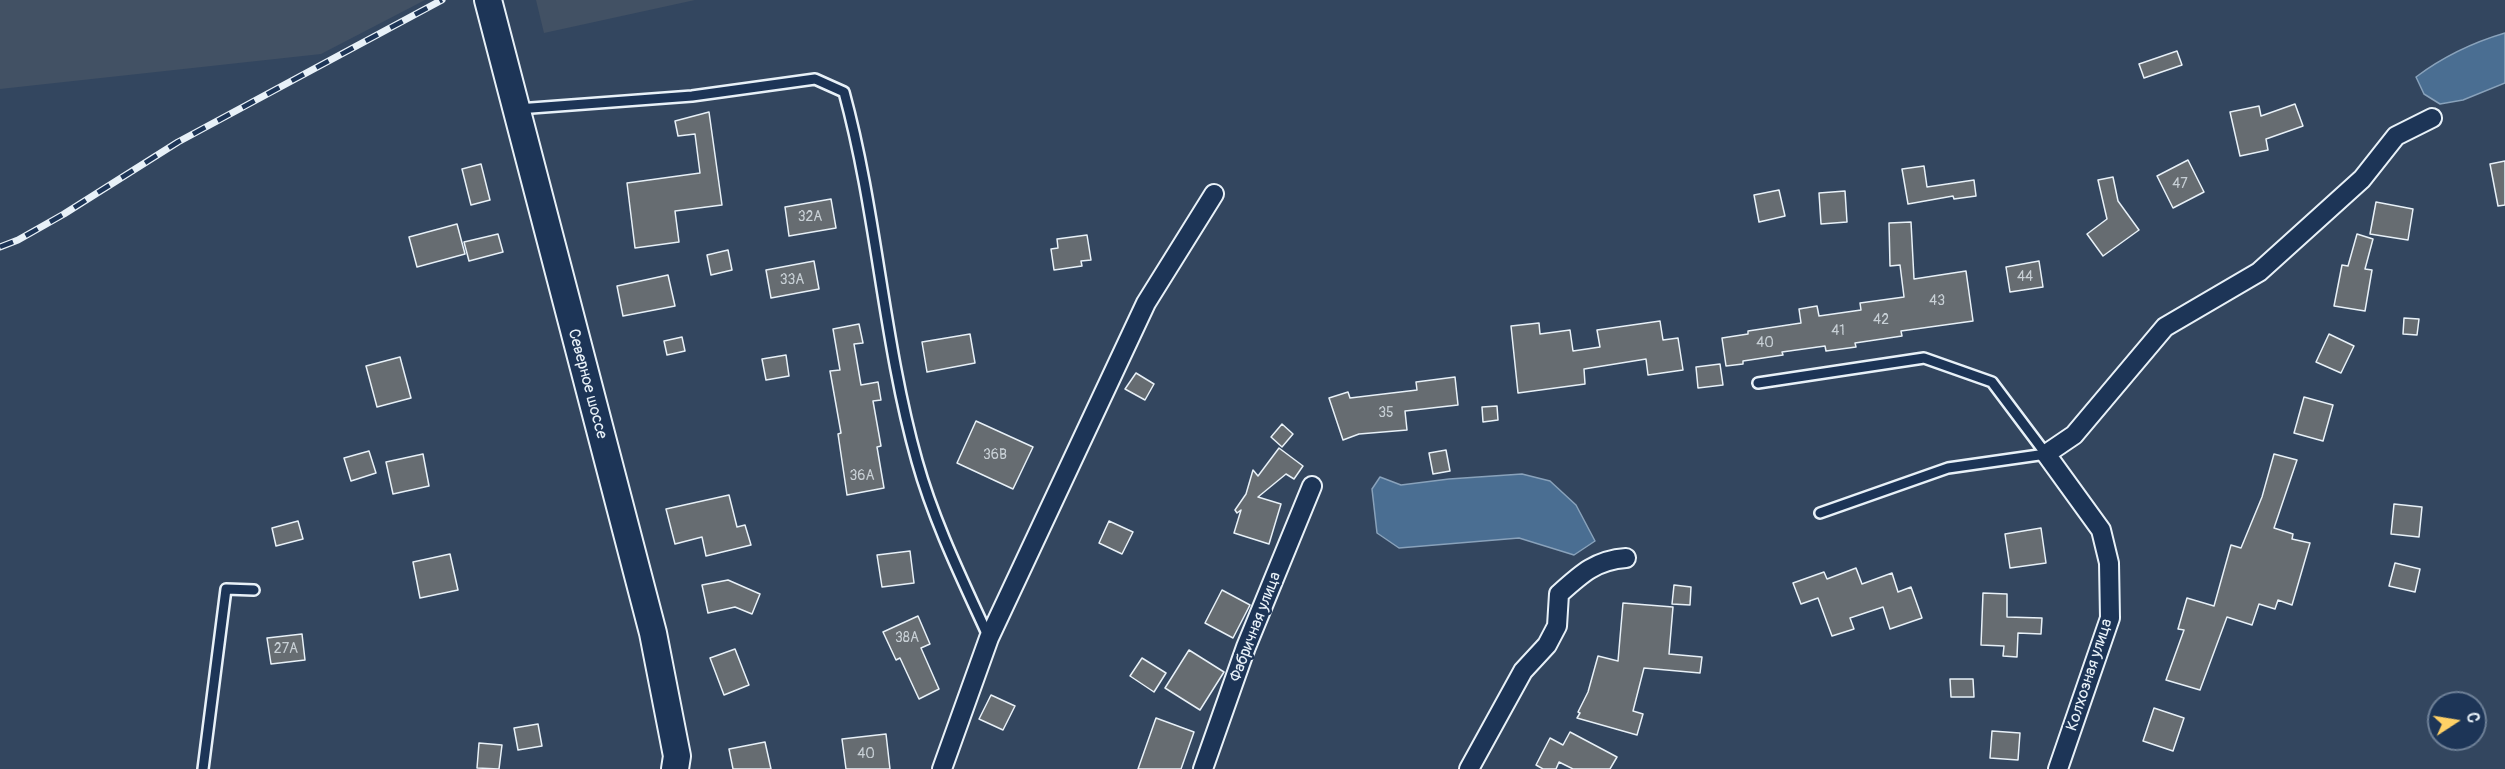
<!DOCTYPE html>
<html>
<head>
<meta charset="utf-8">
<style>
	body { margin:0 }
	#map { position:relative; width:2505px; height:769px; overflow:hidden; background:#33465f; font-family:Pangolin,sans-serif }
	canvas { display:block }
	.north { position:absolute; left:2427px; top:691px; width:60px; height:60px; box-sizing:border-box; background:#1d3557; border:2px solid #6e8097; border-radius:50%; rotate:78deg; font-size:16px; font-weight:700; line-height:24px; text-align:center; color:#e8f1f8 }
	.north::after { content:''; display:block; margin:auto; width:21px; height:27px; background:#ffd166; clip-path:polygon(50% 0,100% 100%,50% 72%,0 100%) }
</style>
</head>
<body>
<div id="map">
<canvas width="2505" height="769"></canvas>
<div class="north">С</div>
</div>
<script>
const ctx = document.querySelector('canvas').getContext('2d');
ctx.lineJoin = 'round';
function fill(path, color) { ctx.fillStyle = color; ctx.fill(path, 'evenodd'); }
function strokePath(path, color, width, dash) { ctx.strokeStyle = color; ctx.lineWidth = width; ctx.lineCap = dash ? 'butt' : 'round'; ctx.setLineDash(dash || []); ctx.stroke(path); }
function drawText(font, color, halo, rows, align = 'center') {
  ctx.font = font + ' Pangolin,sans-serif'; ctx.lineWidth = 5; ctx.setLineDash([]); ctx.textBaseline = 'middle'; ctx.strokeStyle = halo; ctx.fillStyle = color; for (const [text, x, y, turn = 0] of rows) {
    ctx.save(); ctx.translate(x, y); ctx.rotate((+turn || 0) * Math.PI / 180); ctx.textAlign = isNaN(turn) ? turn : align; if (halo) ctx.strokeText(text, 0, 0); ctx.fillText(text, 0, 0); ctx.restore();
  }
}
fill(new Path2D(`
	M0,0H425L321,54L0,89Z
	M536,0H695L544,33Z`), '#425164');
const water = new Path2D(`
	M2505,33V83L2463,100L2440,104L2424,94L2416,77C2444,56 2471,43 2505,33Z
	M1522,474L1550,481L1576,505L1595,541L1574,555L1519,538L1399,548L1377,533L1372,489L1380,477L1401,485L1449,479Z`);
fill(water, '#4a6e92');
strokePath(water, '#89a2bb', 1.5);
const building = new Path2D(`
	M2177,51L2182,65L2144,78L2139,64Z
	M2295,104L2303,126L2266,139L2268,150L2240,156L2230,112L2259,106L2261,116Z
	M709,112L722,205L675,211L679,242L635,248L627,183L700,173L695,134L678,136L675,121Z
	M2188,160L2204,192L2173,208L2157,176Z
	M2505,161V205L2498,206L2490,164Z
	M481,164L490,200L471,205L462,169Z
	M1924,166L1927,187L1974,180L1976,196L1954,199L1953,196L1908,204L1902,169Z
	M2113,177L2118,201L2139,230L2103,256L2087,234L2107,219L2098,180Z
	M1779,190L1785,216L1759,222L1754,195Z
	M1845,191L1847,222L1821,224L1819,193Z
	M831,199L836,228L789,236L785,207Z
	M2376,202L2413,209L2408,240L2370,234Z
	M1911,222L1914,279L1966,271L1973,321L1901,331L1902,336L1855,343L1856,347L1826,351L1825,346L1782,352L1783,355L1743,361V364L1726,366L1722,338L1748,334V331L1801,323L1799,309L1817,306L1819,316L1861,310L1860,303L1904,297L1900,265L1890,266L1889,223Z
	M457,224L465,254L417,267L409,237Z
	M498,234L503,252L469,261L464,242Z
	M2357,234L2373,239L2365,269L2372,270L2365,311L2334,306L2342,265L2348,266Z
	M1087,235L1091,260L1081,261L1082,266L1054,270L1051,249L1058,248L1057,239Z
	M728,250L732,270L711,275L707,255Z
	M814,261L819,289L771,298L766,270Z
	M2039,261L2043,287L2010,292L2006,267Z
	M668,275L675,306L623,316L617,286Z
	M2404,318L2419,319L2417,335L2403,334Z
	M1660,321L1663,340L1678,338L1683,370L1648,375L1646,359L1584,369L1585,384L1518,393L1511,326L1539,323L1540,334L1570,330L1573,351L1600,347L1597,330Z
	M859,324L863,343L854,344L861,385L878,382L881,400L873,401L881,446L877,447L884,488L847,495L838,434L841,433L830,371L840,370L833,329Z
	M970,334L975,363L927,372L922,342Z
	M2329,334L2354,346L2341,373L2316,362Z
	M682,337L685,351L667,355L664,341Z
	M786,355L789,376L766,380L762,359Z
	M400,357L411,398L377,407L366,366Z
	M1720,364L1723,385L1698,388L1696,367Z
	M1136,373L1154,384L1145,400L1125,389Z
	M1455,377L1458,405L1405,411L1407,430L1359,434L1343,440L1329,398L1348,392L1350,398L1417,390L1416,382Z
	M2304,397L2333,405L2323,441L2294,433Z
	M1497,406L1498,420L1483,422L1482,407Z
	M976,421L1033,447L1013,489L957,463Z
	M1282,424L1293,434L1282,447L1271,437Z
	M1279,448L1303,466L1294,479L1286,474L1258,497L1281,504L1269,544L1234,533L1241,510L1237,513L1235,510L1246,494L1253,470L1258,476Z
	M1446,450L1450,471L1433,474L1429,453Z
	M369,451L376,473L351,481L344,458Z
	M423,454L429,486L393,494L386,462Z
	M2274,454L2297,460L2274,528L2293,534L2292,539L2310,543L2292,605L2278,600L2275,609L2259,604L2252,625L2227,617L2200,690L2166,680L2184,630L2178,629L2187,598L2214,606L2231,545L2241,548L2262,497Z
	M729,495L737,527L745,525L751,545L706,556L702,537L675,544L666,509Z
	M2394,504L2422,507L2419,537L2391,534Z
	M298,521L303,539L276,546L272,528Z
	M1109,521L1133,532L1122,554L1099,543Z
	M2041,528L2046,563L2010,568L2005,534Z
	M910,551L914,583L882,587L877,555Z
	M450,554L458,590L420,598L413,562Z
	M2395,563L2420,569L2415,592L2389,586Z
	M1856,568L1862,584L1892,573L1898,592L1911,587L1922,618L1890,629L1883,607L1850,618L1854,629L1832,636L1818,598L1801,604L1793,583L1824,572L1827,579Z
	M728,580L760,594L752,614L735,607L708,613L702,585Z
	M1674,585L1691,587L1690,605L1672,604Z
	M1222,590L1250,605L1233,638L1205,623Z
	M1983,593L2007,594V617L2042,618L2041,634L2018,633L2017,657L2003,656L2004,646L1981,645Z
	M1623,603L1673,607L1669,654L1702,657L1700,673L1644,668L1633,711L1643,714L1637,735L1577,718L1580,713L1578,712L1588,692L1598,656L1618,661Z
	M918,616L930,644L921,648L939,689L919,699L900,658L896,660L883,632Z
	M302,634L305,660L271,664L267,638Z
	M735,649L749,685L724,695L710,658Z
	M1189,650L1224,672L1200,710L1165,688Z
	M1142,658L1166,673L1154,692L1130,676Z
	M1950,679H1973L1974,697H1951Z
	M991,695L1015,706L1003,730L979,719Z
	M2154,708L2184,718L2173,751L2143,741Z
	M1156,718L1194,732L1181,769H1138Z
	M538,724L542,746L518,750L514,728Z
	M1992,731L2020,733L2018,760L1990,758Z
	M1570,732L1617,757L1610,769H1573L1559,762L1556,769H1543L1536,765L1550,738L1563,745Z
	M886,734L890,769H846L842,739Z
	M765,742L771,769H733L729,749Z
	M479,743L502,745L499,769L477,768Z`);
fill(building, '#666c71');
strokePath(building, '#e8f1f8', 1.5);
const lane = new Path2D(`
	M518,109L692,96L815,79L844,92C877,213 883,340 917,461C934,522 963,581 989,638
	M1758,383L1924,358L1992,382L2046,454L1948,468L1820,513
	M203,769L226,589L254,590`);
const street = new Path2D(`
	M942,769L989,638L1146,303L1214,194
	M1203,769L1246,647L1312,486
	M1469,769L1523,671L1547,645L1557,626L1559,594C1581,574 1596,560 1626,558
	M2058,769L2110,618L2109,563L2101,530L2046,454L2074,435L2165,327L2259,272L2362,179L2396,136L2432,118`);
const secondary = new Path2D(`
	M488,0L653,633L677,756L675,769`);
strokePath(lane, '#e8f1f8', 14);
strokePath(street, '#e8f1f8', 22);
strokePath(secondary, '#e8f1f8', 30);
strokePath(lane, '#1d3557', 9);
strokePath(street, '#1d3557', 18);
strokePath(secondary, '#1d3557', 26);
const rail = new Path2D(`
	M0,247L18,240L64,214L178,142L442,0`);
strokePath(rail, '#e8f1f8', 7);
strokePath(rail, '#1d3557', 4.5, [14]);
drawText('14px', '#c8d0d6', null, [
	["47",2180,184],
	["32А",810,217],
	["44",2025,277],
	["33А",792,280],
	["43",1937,301],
	["42",1881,320],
	["41",1838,331],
	["40",1765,343],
	["35",1386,413],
	["36В",995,455],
	["36А",862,476],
	["38А",907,638],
	["27А",286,649],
	["40",866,754]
]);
drawText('16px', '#e8f1f8', '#1d3557', [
	["Северное шоссе",587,384,75],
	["Фабричная улица",1256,627,-69],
	["Колхозная улица",2090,675,-72]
]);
</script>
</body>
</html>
